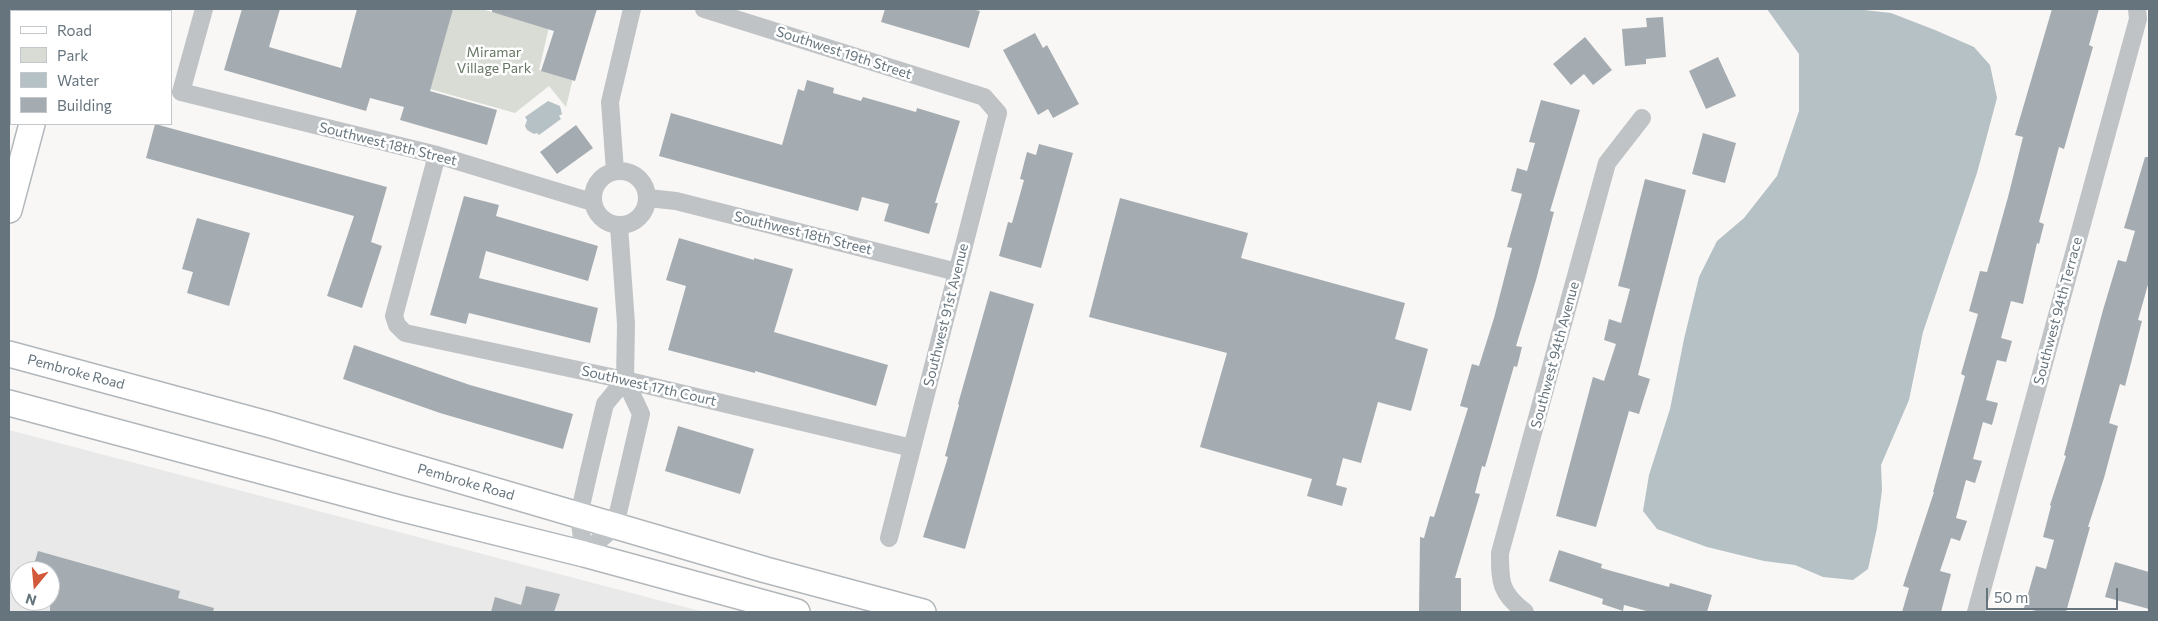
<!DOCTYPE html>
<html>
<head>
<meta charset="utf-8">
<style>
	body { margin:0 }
	#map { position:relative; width:2158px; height:621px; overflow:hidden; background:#f8f7f5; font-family:Commissioner,sans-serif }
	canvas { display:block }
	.frame { position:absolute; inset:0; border:10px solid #66747d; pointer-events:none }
	.legend { position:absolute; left:10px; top:10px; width:162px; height:115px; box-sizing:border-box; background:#fff; border:1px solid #c2c7cb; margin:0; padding:6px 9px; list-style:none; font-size:15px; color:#66747d }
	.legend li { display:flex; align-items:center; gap:10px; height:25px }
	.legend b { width:25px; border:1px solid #c2c7cb }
	.north { position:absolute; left:10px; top:561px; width:50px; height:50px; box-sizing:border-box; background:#fff; border:1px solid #c2c7cb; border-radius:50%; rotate:197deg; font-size:14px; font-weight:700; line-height:20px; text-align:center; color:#66747d }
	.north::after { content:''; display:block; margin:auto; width:18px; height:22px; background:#d2593a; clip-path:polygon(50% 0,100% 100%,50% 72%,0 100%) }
	.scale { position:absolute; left:1986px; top:588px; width:132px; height:22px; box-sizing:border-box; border:2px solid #66747d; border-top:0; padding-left:6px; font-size:15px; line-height:18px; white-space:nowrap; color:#66747d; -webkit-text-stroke:4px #fff; paint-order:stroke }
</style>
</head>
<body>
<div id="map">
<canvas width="2158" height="621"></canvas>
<div class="frame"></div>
<ul class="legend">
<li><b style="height:6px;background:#fff"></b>Road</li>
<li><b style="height:14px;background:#d8dcd5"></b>Park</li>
<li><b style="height:14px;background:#b6c1c5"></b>Water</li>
<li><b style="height:14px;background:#a5acb1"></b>Building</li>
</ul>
<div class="north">N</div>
<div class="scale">50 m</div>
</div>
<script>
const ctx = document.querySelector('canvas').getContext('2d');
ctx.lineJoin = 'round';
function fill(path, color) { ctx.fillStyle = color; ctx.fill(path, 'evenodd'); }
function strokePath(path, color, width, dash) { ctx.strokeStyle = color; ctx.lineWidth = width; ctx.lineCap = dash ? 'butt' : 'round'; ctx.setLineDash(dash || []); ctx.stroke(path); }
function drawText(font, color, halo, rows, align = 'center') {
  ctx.font = font + ' Commissioner,sans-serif'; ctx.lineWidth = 5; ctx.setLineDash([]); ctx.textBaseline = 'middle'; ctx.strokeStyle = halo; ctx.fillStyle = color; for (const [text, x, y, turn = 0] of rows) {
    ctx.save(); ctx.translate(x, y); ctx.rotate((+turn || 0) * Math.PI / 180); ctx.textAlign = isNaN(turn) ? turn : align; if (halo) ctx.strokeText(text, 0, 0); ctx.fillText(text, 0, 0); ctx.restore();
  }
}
fill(new Path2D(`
	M9,430L704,612H9ZM20,571H50V601H20Z`), '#e8e9e8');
fill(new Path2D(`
	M451,9H481L549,27L539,70L573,78L566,107L549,86L515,113L430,89Z`), '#d8dcd5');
fill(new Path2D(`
	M1767,9H1855L1891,13L1935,30L1974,47L1990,65L1997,98L1977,173L1923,332L1909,400L1881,465L1882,490L1877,528L1868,569L1853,580L1823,577L1795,565L1764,561L1707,547L1657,529L1643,511L1649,475L1670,409L1684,339L1699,277L1717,241L1744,218L1777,176L1799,111V54Z
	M548,101L560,106L562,114L559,116L561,119L539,135L537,133L534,134L527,130L525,126L527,120L525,117Z`), '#b6c1c5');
fill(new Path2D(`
	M242,9H280L269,47L341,68L357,9H453L430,91L497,110L487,145L400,120L404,107L370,98L366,111L224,70Z
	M492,9H597L575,81L541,71L554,31L492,12Z
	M885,9H972L980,11L969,48L881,22Z
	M2052,9H2099L2089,45L2093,47L2064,149L2059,147L2039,222L2044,224L2039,244L2037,243L2023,304L2011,301L2001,338L2012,341L2006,362L1997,360L1986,400L1998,403L1992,425L1983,422L1973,459L1982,461L1975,483L1966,480L1956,518L1967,521L1960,541L1951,538L1940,571L1951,574L1941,612H1902L1909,588L1903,586L1934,492H1933L1965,376L1961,374L1978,314L1969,311L1980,271L1987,272L2008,197L2023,137L2015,135Z
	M1663,17L1666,57L1646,59V64L1625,66L1622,29L1647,27L1646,18Z
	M1035,33L1043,48L1047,45L1079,104L1053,118L1048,109L1038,115L1003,50Z
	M1585,37L1612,70L1593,85L1584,74L1571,85L1553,64Z
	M1718,57L1736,96L1706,109L1689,71Z
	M807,80L834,88L833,93L861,101L863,97L916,112L917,108L960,121L935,203H938L929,234L884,221L889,204L862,197L858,211L659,156L671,113L782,145L798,89L804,91Z
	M1541,100L1580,110L1550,211L1554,212L1536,280L1516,346L1522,347L1517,367L1514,366L1485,467L1482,466L1475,493L1480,494L1455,578H1461V612H1419L1420,537L1424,538L1430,516L1434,517L1468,408L1460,406L1472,364L1479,366L1494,318L1512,248L1507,247L1522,194L1511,191L1517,168L1527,171L1535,143L1529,142Z
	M155,124L387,187L371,242L382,246L362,308L327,296L354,216L146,158Z
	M576,125L593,148L557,174L540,152Z
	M1703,133L1736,143L1725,183L1692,174Z
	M1039,144L1073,153L1041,268L999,256L1008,222L1012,223L1024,180L1020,179L1027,152L1036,155Z
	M2145,157H2149V281L2138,320L2142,321L2125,386L2120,384L2109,423L2118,426L2104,478L2088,527H2090L2066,612H2040L2024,608L2036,566L2046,569L2054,540L2043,537L2051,506L2050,505L2066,456L2064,455L2103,310L2118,260L2126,262L2135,231L2124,228Z
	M1645,179L1686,190L1638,375L1650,379L1639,414L1629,411L1596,527L1556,516L1593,377L1604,381L1616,344L1604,340L1609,319L1621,323L1630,289L1618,286Z
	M464,196L499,205L496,216L598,246L588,281L486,251L479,278L598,308L590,343L469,313L466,324L430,315Z
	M1120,198L1248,233L1241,258L1405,303L1395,339L1428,349L1411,411L1378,402L1361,463L1343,458L1336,485L1347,488L1342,506L1307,496L1312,479L1200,447L1227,353L1089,317Z
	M197,218L250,233L229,306L187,293L193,272L182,269Z
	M679,238L754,260V258L793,269L774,332L888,365L876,406L755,371V373L668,350L686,286L666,280Z
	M990,291L1034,304L965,549L923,537L948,457L945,456L959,405L958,404Z
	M354,345L470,385L573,414L563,449L440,413L343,379Z
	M678,426L754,449L740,494L665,471Z
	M1559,550L1602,564L1601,568L1669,587L1670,583L1712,595L1707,612H1650L1624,605L1623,611L1602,604L1603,599L1549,581Z
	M38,551L180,591L178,598L214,608L213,612H50V571H32Z
	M2115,562L2149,572V609L2105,597Z
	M526,586L560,594L554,612H491L495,597L521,605Z`), '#a5acb1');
const secondary = new Path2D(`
	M63,11L64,9
	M9,17L11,9
	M9,210L32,124
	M9,354L271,425L766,570L923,612
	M9,403L399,508L584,554L797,612`);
strokePath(secondary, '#b2b7bb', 28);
strokePath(new Path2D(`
	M204,9L181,92L437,155L592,202
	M704,9L984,97L998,113L889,538
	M437,155L394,316L397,325L405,333L625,380L912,448
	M593 198a27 27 0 1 1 54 0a27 27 0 1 1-54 0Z
	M615,171L610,102L632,9
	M648,198L676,201L957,272
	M584,554L615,526L641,414L625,380L626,324L619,226
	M584,554L579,515L589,471L605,404L625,380
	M1525,612C1500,593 1500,582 1500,553L1607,163L1642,118
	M1976,612L2138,19L2137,9`), '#bfc3c6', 18);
strokePath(secondary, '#fff', 25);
drawText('14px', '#677664', '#fff', [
	["Miramar",494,52],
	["Village Park",494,68]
]);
drawText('14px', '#66747d', '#fff', [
	["Southwest 19th Street",844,53,18],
	["Southwest 18th Street",388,144,14],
	["Southwest 18th Street",803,233,14],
	["Southwest 94th Terrace",2058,311,-75],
	["Southwest 91st Avenue",946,315,-76],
	["Southwest 94th Avenue",1555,355,-75],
	["Pembroke Road",76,372,15],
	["Southwest 17th Court",649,386,13],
	["Pembroke Road",466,482,16]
]);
</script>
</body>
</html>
